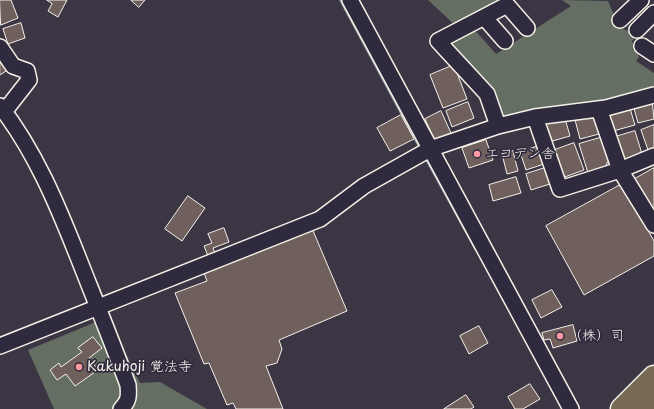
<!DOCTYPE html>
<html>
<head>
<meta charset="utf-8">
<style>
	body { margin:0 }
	canvas { display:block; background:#3c3543 }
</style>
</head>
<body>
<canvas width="654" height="409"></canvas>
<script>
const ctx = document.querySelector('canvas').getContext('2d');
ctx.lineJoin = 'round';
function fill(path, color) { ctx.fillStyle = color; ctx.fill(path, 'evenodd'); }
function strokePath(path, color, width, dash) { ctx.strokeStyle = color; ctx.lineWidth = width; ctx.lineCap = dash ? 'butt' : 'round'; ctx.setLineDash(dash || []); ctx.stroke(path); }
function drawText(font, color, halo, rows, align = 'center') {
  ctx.font = font + ' "Playpen Sans","Klee One",sans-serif'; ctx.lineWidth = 3.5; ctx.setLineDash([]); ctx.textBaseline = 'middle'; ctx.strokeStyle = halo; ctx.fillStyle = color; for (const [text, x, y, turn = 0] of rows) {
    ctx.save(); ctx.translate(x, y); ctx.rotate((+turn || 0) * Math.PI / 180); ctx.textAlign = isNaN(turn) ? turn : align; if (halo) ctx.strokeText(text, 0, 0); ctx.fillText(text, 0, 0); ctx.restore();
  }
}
fill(new Path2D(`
	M428,0H508L457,27Z
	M562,0L608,1L619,27L637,35L632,41L639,57L636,61L654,73V90L613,102L500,122L444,43L472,27L496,54L571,6Z
	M108,317L140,383L160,382L207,409H54L28,350Z`), '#646e62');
strokePath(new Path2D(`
	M341,0L421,149
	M425,156L476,249`), '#939ca7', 3.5);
const building = new Path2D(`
	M0,0H11L18,18L1,25Z
	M47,0H67L58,17L48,11L52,4Z
	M131,0H145L139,7Z
	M21,23L25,38L8,44L3,29Z
	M0,55L9,69L0,75Z
	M454,65L467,99L443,108L430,75Z
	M652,100L654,119L638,123L633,105Z
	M468,102L474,118L452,127L446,111Z
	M629,105L635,125L613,131L607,111Z
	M441,111L451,133L435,141L425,119Z
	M593,111L599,134L580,139L574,116Z
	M401,115L414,139L390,151L377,128Z
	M564,115L570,136L549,142L543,122Z
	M654,125V148L648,150L641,130Z
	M635,131L642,154L623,160L615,137Z
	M603,137L610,158L605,167L588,173L579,144Z
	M486,140L493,160L469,168L462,148Z
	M574,143L584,170L562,178L552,151Z
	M542,145L547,163L526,170L520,152Z
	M513,151L518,171L507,174L502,154Z
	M548,167L553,183L531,190L526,174Z
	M654,168V218L633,180Z
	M516,177L521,193L493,201L489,185Z
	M622,184L654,241V256L584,295L546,226Z
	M188,196L205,208L182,241L165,229Z
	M311,226L347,311L279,340L282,349L277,363L266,366L283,409H236L233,403L227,405L209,363L204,364L175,293L207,281L203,270Z
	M224,228L229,242L213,248L215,253L208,256L204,246L212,243L208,234Z
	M552,290L562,307L541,318L532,300Z
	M573,325L577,341L553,348L550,339L544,340L542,333Z
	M479,326L488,343L469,354L460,336Z
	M93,337L102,348L89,358L98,370L75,386L66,374L57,380L50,370L59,363L61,367L82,352L78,348Z
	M530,384L540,399L523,409H515L508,397Z
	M466,395L474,407L471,409H444Z`);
fill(building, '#6f605d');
strokePath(building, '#f4f1e8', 1);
const minor = new Path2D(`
	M350,0L571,409
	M484,17L505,41
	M620,20L641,0
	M637,30L654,13
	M642,46L654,54
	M0,47L13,66L27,71L29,80L4,112
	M0,106C35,151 57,204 78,257C95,300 112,342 128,385C129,396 129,401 121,409
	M599,109L620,170L654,225
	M535,117L560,189L620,170L654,156
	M498,126L487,94L438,41L507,5L527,28
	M0,346L320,219L364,186L430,149L498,126L535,117L606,108L654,95`);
const highway = new Path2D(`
	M622,409L654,377
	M646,409L654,401`);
strokePath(minor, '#f4f1e8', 18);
strokePath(highway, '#f4f1e8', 25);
strokePath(minor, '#2f2a3d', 15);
strokePath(highway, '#776a54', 22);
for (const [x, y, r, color] of [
	[477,154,4,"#ff9aa2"],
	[560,336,4,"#ff9aa2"],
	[79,367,4,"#ff9aa2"]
]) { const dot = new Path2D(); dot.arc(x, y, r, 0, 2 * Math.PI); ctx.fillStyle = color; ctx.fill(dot); strokePath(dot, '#2f2a3d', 1.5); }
drawText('14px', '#f4f1e8', '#2f2a3d', [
	["エコデン舎",485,154],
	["（株）司",568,336],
	["Kakuhoji 覚法寺",87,367]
], 'left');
</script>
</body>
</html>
